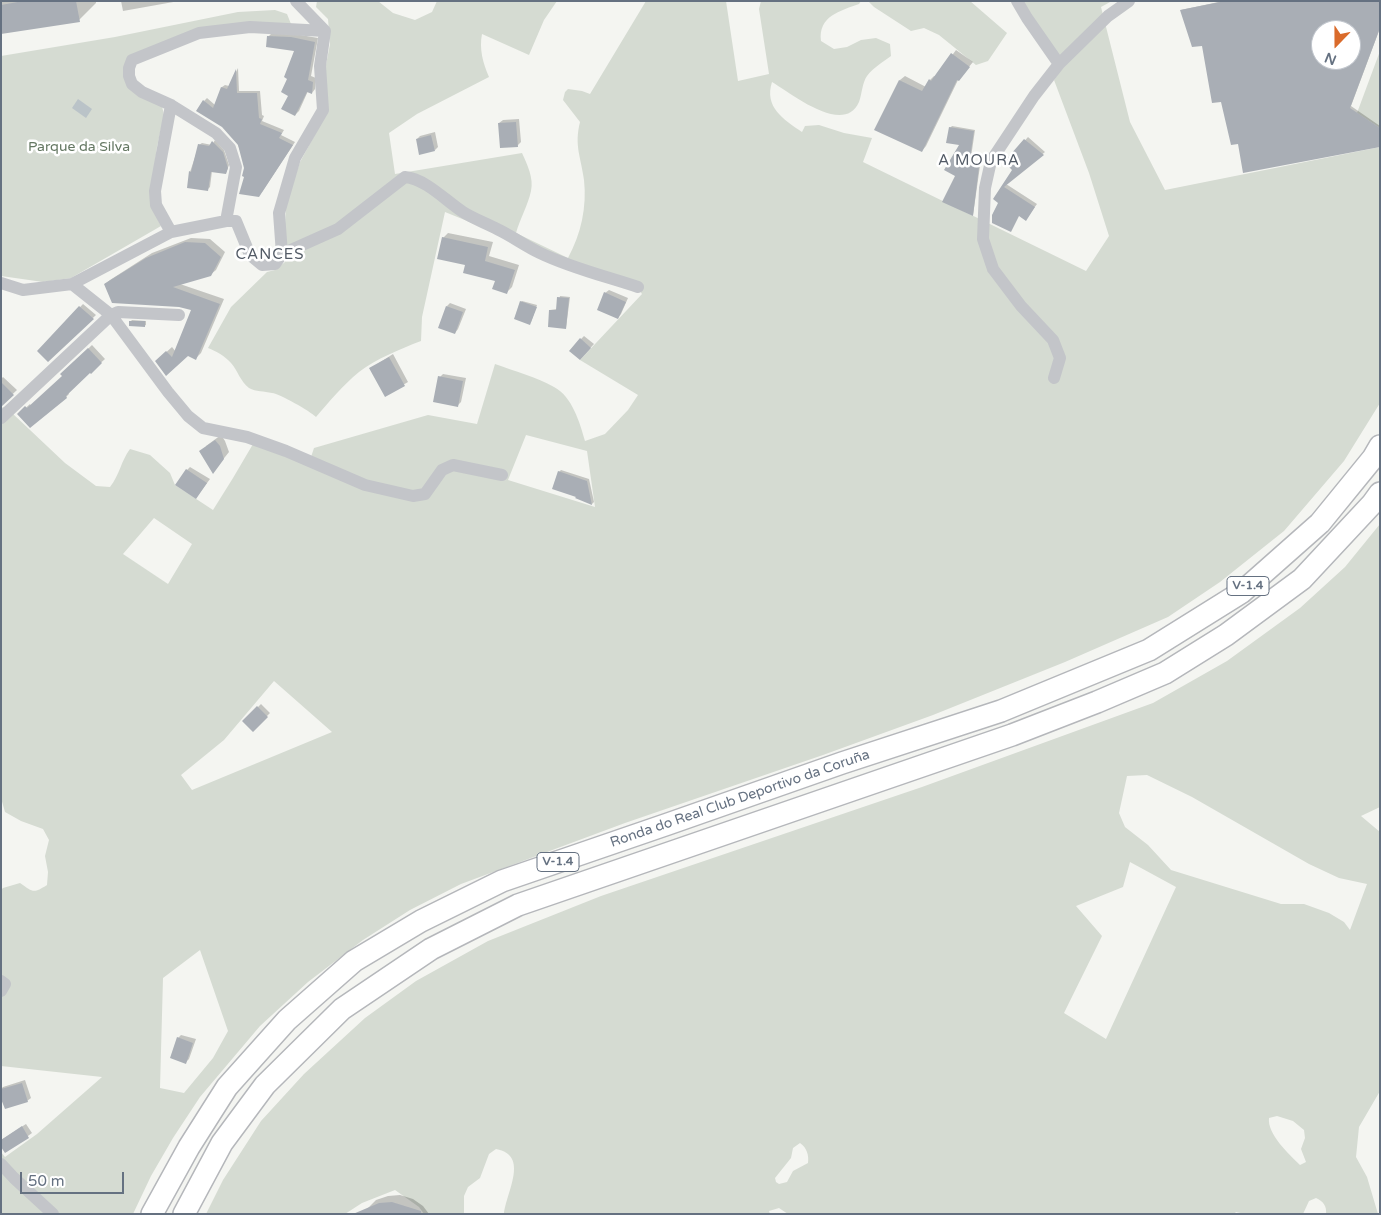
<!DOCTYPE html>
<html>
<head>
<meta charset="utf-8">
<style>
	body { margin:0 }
	#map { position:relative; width:1381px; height:1215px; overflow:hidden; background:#f4f5f1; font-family:"Varela Round",sans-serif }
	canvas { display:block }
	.frame { position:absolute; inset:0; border:2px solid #657181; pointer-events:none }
	.north { position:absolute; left:1311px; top:20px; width:50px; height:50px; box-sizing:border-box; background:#fff; border:1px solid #c1c6cd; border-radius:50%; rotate:202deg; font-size:14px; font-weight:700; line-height:20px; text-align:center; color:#657181 }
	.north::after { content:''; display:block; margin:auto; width:18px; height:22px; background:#da6b2b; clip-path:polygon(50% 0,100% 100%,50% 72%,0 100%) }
	.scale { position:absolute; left:20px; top:1172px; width:104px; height:22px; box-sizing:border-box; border:2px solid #657181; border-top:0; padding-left:6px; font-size:15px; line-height:18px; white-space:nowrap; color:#657181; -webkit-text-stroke:4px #fff; paint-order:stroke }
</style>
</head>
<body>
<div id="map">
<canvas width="1381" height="1215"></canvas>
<div class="frame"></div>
<div class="north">N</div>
<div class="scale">50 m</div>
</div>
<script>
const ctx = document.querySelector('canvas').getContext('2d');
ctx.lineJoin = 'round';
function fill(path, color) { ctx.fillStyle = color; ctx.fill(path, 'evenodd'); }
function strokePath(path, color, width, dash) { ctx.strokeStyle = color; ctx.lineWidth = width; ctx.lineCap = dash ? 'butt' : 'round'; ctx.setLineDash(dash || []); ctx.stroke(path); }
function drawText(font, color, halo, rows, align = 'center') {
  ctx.font = font + ' "Varela Round",sans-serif'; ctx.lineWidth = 5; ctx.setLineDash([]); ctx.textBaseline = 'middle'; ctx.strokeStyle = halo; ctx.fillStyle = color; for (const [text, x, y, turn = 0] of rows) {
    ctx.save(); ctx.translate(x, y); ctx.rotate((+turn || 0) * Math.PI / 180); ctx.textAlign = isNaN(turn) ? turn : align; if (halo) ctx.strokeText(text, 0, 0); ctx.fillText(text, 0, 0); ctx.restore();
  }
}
fill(new Path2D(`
	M317,1H378L393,13L415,20L432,12L437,1H557L544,20L529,55L482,34C479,49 483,63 489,77L417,114L389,133L395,174L522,153C527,164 534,178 531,191C528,205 520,219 516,233L568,258C581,234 587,207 584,180C581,157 574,146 580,122L563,100L565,92L568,89L582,91L590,94L646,1H726L738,81L769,74L759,9L761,1H861L859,4C840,11 818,16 821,41L834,49L847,47L861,40L876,38L890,44L891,56C883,62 873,68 867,76C862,83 862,94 859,102C844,136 792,94 772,82C764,107 783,119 802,132L805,126L819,125L844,133L872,138L863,162L1086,271L1109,236L1089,173L1054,80L1062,68L1011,1H1112L1101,7L1130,122L1165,190L1380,147V403L1344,461L1284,531L1220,582L1168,617L1065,662L933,715L823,755L625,823L461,884L410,910L363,940L308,982L260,1026L200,1097L173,1138L151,1176L133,1214H1V1152L5,1157L37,1134L102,1077L1,1066V890L3,888L20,883C33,892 33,894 47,885L48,872L45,856L49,840L43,829L21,821L5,812L1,798V409L3,407L12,413L65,463L96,486L110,487C120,474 121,461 130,449L150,455L170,473L175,485L213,510L233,478L253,444L311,457L314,448L428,415L477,424L495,364C514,371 537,377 554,387C572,396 580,423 585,441L605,434L628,410L638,395L580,360L642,294L640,291L445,212L422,317L421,341C400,349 376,359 359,372C343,385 329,402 316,417C310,411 280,394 272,393C264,391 256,392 249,388C240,381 238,371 231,363C225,356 216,351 208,348L231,307L267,272L275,270L285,262L284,246L286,203L300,162L325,116V70L330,44L328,19L316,7ZM526,435L587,451L595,507L508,480ZM154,518L192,544L168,584L123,554ZM274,681L332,732L192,790L181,775L224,740ZM200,950L228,1031L213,1058L184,1093L160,1088L163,978Z
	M868,1H970L1007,33L988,61L976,65L939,35L924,28L911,31L874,7Z
	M275,10L287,14L291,24L209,27L124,68L162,106L164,115L157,147L150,204L161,226L71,278L43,282L1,276V56L115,37L238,12Z
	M1380,51V128L1357,113Z
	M1380,524V807L1361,816L1380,832V1091L1359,1127L1356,1157L1367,1177L1378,1214H1326C1327,1206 1323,1201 1316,1198L1309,1201L1303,1214H1245L1236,1212L1234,1214H788L779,1208L769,1211L770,1214H504C506,1193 530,1155 496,1149L489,1154L480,1178L468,1187L464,1196V1214H424L419,1207L395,1190L362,1203L345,1214H206L223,1180L261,1121L304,1074L365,1018L416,981L488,941L601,896L922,787L1153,703L1227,661L1300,608L1345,567ZM1147,775L1192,797L1309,864L1339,878L1367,884L1350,930L1344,922L1329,913L1304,904H1281L1171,870L1148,845L1125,827L1119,813L1127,776ZM1130,862L1176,887L1106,1039L1064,1013L1102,936L1076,906L1123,887ZM1277,1116L1293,1121L1304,1130L1305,1138L1301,1149L1306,1162L1300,1165C1289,1154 1267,1134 1269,1118ZM800,1143C807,1148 809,1155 808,1163L793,1171L787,1182L779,1184L776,1182L775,1178L791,1158L793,1148Z`), '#d5dbd2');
fill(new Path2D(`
	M78,99L92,109L86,118L72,108Z`), '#bac3c8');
fill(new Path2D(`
	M1,1H96V3L79,20L1,33Z
	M121,1H179L123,11Z
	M1223,1H1380V28L1351,106L1380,126V146L1239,143L1222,100L1203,44L1181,10ZM1321,30H1351V60H1321Z
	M272,33L295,34L318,38L311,76L316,78L315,89L312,93L308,91L299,111L295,115L290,95L288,78L296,50L268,37Z
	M956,50L973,62L958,80L926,146L922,151L876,129L900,80L905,76L926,87L930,80L934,76L936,77Z
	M238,68L239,91H260L262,115L264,116L262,121L284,130L281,135L295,142L262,192L246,176L245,165L237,142L204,101L207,98L215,105L222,87L225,85L229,86Z
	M519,119L521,142L517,146L499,123L503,120Z
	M952,126L975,130L970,164L980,166L973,215L956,175L960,144L950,128Z
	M435,132L438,147L435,150L417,139L420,136Z
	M1028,137L1045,152L1006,184L1037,204L1026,219L995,199L1013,170L1006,162Z
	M215,140L224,150L229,165L226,173L212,171L210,187L208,189L190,172L199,145L202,143L212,145Z
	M448,233L493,242L489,256L519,265L512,287L507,292L496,280L466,264L443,238Z
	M191,238L210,239L225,252L216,270L210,275L180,284L224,299L201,353L196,358L188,355L166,374L162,356L172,347L176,352L193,310L105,284L110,280L152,253Z
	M609,290L628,298L621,314L618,318L605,293Z
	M560,296L570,297L566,328L550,310L557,309Z
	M522,301L537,305L531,322L521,302Z
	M450,303L466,309L458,329L455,333L447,306Z
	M83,304L96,315L48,361L38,351Z
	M132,320L146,321V325L144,326L131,321Z
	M584,336L594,344L584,355L581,339Z
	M92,345L105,359L68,392L69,394L66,397L19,414L30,404L31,406L64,376L62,374Z
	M393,354L408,382L386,395L371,368Z
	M443,374L466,378L461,402L458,405L440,377Z
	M3,377L17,390L1,405V379Z
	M221,435L225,441L229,452L213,472L206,446Z
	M190,467L210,479L196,498L187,470Z
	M561,470L589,479L594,502L592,504L577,497L559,472Z
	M261,704L270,713L253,730L244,721Z
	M181,1035L196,1039L189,1059L185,1063L178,1038Z
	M25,1080L31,1098L27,1101L1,1095V1089L3,1087Z
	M26,1124L32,1133L6,1152L1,1140Z
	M400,1195L413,1199L423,1206L429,1214H362L376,1200L388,1196Z`), '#0003');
fill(new Path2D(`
	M23,1H76L80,22L1,34V5Z
	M1225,1H1380V28L1350,108L1380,128V147L1243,173L1238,144L1231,145L1221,102L1212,103L1202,46L1192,47L1180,10ZM1321,30H1351V60H1321Z
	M267,36L291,37L315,42L308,80L313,82L312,94L307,92L295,116L281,109L288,96L281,92L287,79L284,77L294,51L266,47Z
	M951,53L970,67L959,81L957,80L922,152L874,130L899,80L922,91L929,79L931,81Z
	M236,69L237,93H257L259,118L262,119L260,124L282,133L279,138L293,145L259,197L239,194L244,177L242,176L244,168L238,145L222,127L196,111L203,100L213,108L221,87L227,89Z
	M516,122L518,147L500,148L498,123Z
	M949,127L974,131L969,165L979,167L973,216L942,202L955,176L944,170L959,145L946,143Z
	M431,135L435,151L419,155L416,139Z
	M1024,139L1044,155L1004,187L1035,207L1026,221L1019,216L1011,232L992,223V215L998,203L993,199L1012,170L1004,162Z
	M212,141L223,152L228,168L226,174L211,172L208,191L187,188L189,171L191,172L198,144L209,146Z
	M442,237L488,247L485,261L515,270L507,294L492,289L495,281L463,273L465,265L437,259Z
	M185,242L205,243L221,257L211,276L173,287L220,304L196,360L188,356L166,376L155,361L166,351L172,357L191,310L179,307L112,303L104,284L146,258Z
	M604,292L626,302L618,319L597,310Z
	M557,297L569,298L566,329L548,327L549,310H556Z
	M520,301L537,307L530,325L514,319Z
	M79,306L94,319L48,362L37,351Z
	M446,306L463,312L455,334L438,328Z
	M129,321H145V327L129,326Z
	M580,338L591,348L580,360L569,351Z
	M88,348L102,363L91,374L90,373L66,396L67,398L30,428L17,414L25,406L27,408L62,376L60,374Z
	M389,357L405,386L385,397L369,368Z
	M438,376L463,381L458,407L433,402Z
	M1,382L14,395L1,407Z
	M215,440L220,446L224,459L213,474L199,451Z
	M186,469L207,483L196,499L175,485Z
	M558,471L587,481L592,505L575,498L576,497L552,489Z
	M257,706L268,717L253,732L242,721Z
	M177,1037L193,1043L186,1064L170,1058Z
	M22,1083L28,1102L5,1109L1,1099V1089Z
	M22,1126L29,1138L5,1153L1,1147V1140Z
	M392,1202L421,1211V1214H353L379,1203Z`), '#a9aeb5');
const trunk = new Path2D(`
	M152,1214L189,1147L227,1087L287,1020L354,961L421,921L502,881L668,824L842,763L1001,711L1149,650L1242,592L1320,523L1373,458L1380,446
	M184,1214L222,1143L265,1085L342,1009L431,949L518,905L1012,735L1097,702L1165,673L1226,635L1302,579L1372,504L1380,493`);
strokePath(trunk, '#b5b7bb', 24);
strokePath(new Path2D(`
	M1017,1L1027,18L1059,64
	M171,105L155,191L156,205L171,232
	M226,221H236L250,255L262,265L275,264L282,254L338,229L405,177C426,179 446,201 463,212C474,219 486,223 497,229C512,236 525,246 540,253C571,268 605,276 638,287
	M282,254L279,213L295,158L323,110L320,66L325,31L296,1
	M1,283L23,290L72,284L171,232L226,221L236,167L230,148L216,133L171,105L142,92L132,84L129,76V68L132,60L199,33L250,27L325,31
	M72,284L111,315L168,392L188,416L203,428L247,437L286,451L365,485L413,496L425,494L442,470L453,465L502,475
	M1054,378L1060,358L1053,340L1021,306L993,269L983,239L985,188L991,161L1034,96L1059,64L1108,16L1129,1
	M1,418L111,315L118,312L179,315
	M1,981L5,984L1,991
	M1,1164L14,1178L53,1214`), '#c3c5c9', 12);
strokePath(trunk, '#fff', 21);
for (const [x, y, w] of [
	[1248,586,42],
	[558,862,42]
]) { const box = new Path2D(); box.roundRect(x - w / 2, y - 9.5, w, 19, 4); ctx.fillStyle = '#fff'; ctx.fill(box); strokePath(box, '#657181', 1); }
drawText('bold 12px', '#657181', null, [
	["V-1.4",1248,586],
	["V-1.4",558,862]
]);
drawText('14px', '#657863', '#fff', [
	["Parque da Silva",79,147]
]);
drawText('14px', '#657181', '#fff', [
	["Ronda do Real Club Deportivo da Coruña",740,799,-19]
]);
ctx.letterSpacing = '1px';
drawText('15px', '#535b66', '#fff', [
	["A MOURA",979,161],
	["CANCES",270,255]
]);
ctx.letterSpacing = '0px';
</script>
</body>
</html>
